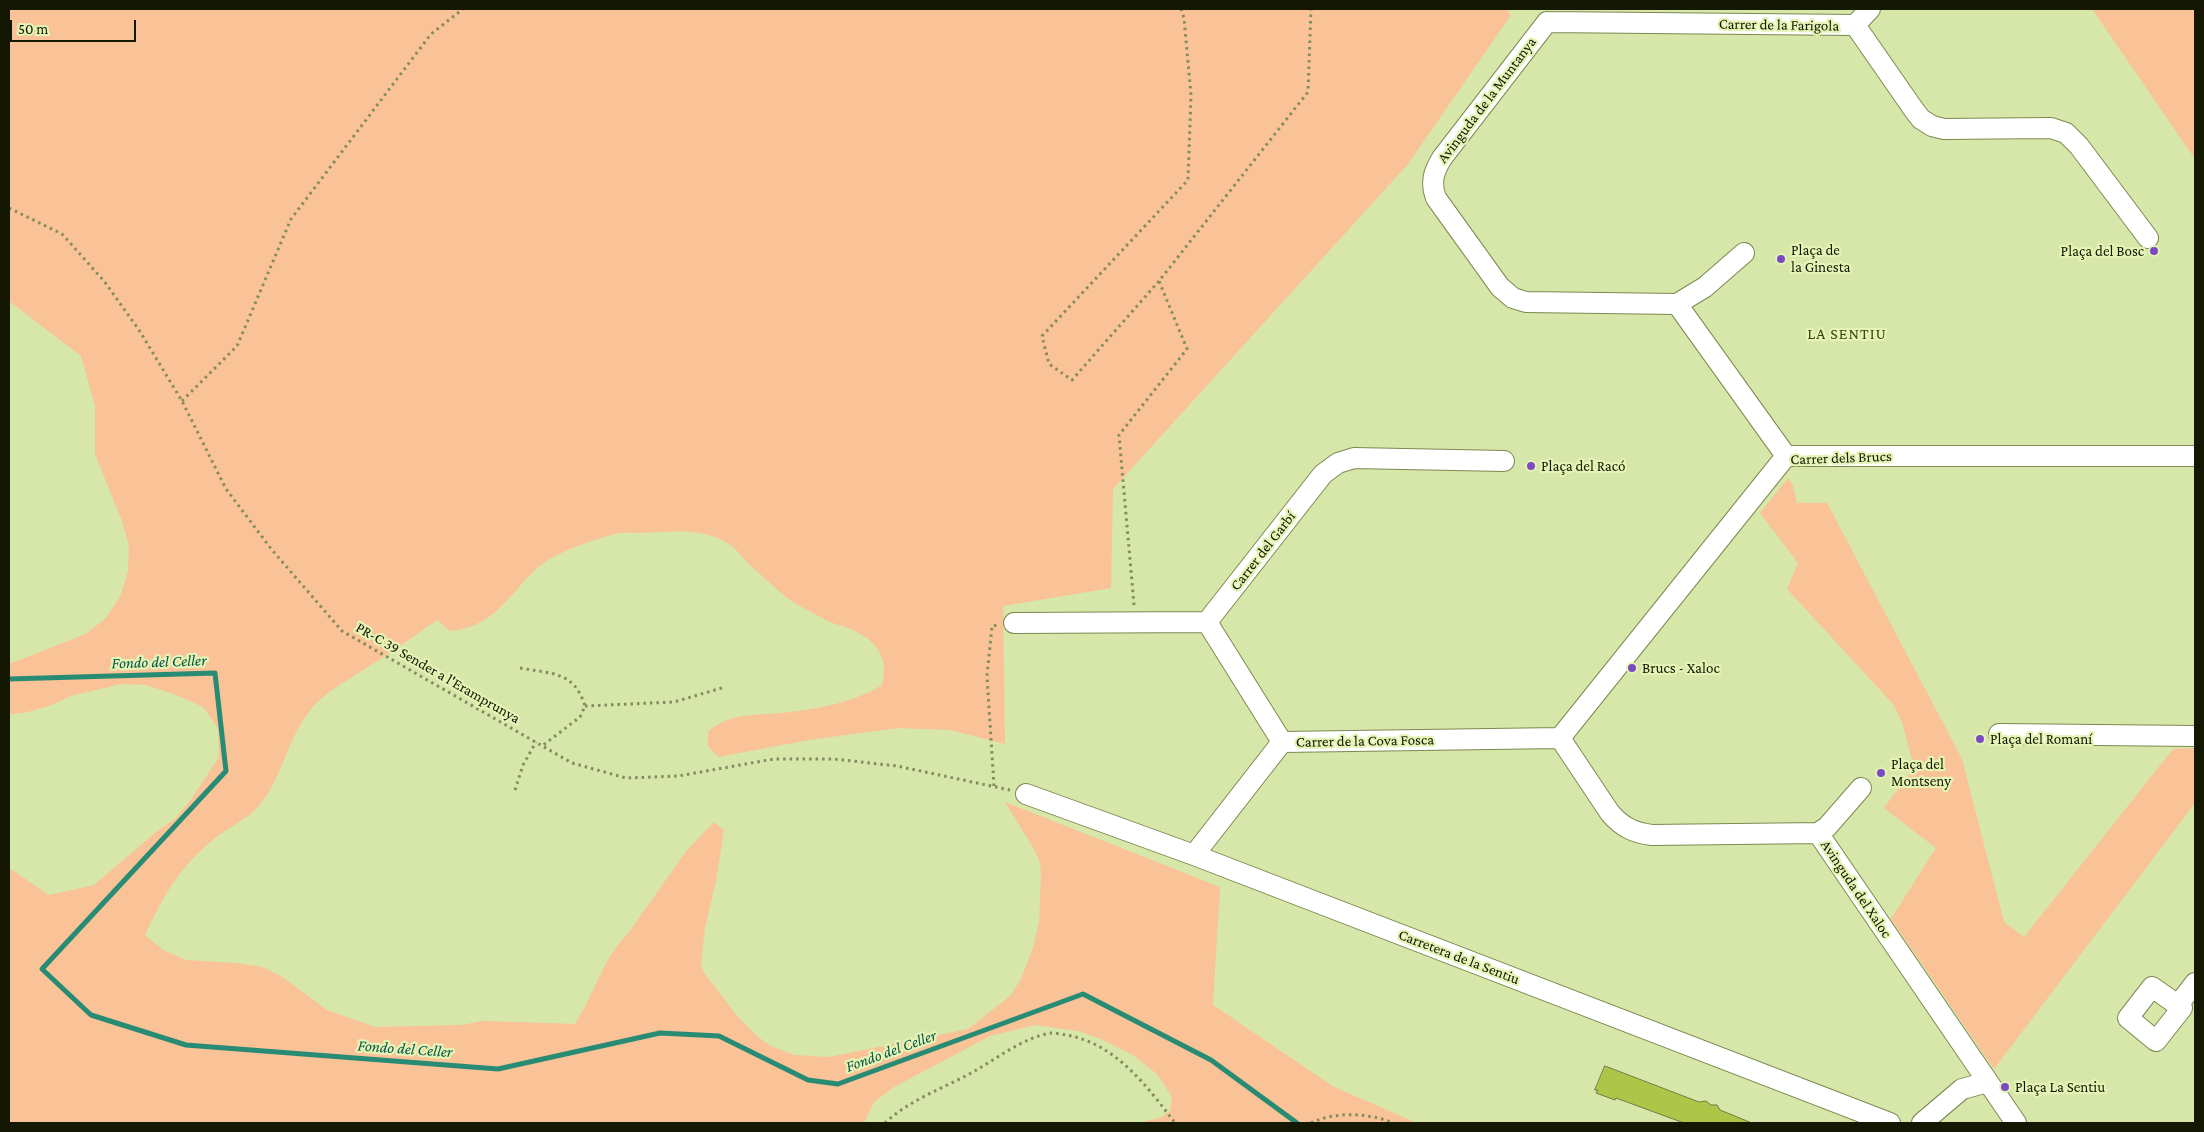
<!DOCTYPE html>
<html>
<head>
<meta charset="utf-8">
<style>
	body { margin:0 }
	#map { position:relative; width:2204px; height:1132px; overflow:hidden; background:#d7e6a9; font-family:"Crimson Pro",serif }
	canvas { display:block }
	.frame { position:absolute; inset:0; border:10px solid #141803; pointer-events:none }
	.scale { position:absolute; left:10px; top:20px; width:126px; height:22px; box-sizing:border-box; border:2px solid #141803; border-top:0; padding-left:6px; font-size:15px; line-height:18px; white-space:nowrap; color:#141803; -webkit-text-stroke:4px #e5f3b5; paint-order:stroke }
</style>
</head>
<body>
<div id="map">
<canvas width="2204" height="1132"></canvas>
<div class="frame"></div>
<div class="scale">50 m</div>
</div>
<script>
const ctx = document.querySelector('canvas').getContext('2d');
ctx.lineJoin = 'round';
function fill(path, color) { ctx.fillStyle = color; ctx.fill(path, 'evenodd'); }
function strokePath(path, color, width, dash) { ctx.strokeStyle = color; ctx.lineWidth = width; ctx.lineCap = dash ? 'butt' : 'round'; ctx.setLineDash(dash || []); ctx.stroke(path); }
function drawText(font, color, halo, rows, align = 'center') {
  ctx.font = font + ' "Crimson Pro",serif'; ctx.lineWidth = 4.5; ctx.setLineDash([]); ctx.textBaseline = 'middle'; ctx.strokeStyle = halo; ctx.fillStyle = color; for (const [text, x, y, turn = 0] of rows) {
    ctx.save(); ctx.translate(x, y); ctx.rotate((+turn || 0) * Math.PI / 180); ctx.textAlign = isNaN(turn) ? turn : align; if (halo) ctx.strokeText(text, 0, 0); ctx.fillText(text, 0, 0); ctx.restore();
  }
}
fill(new Path2D(`
	M9,9H1507L1511,15L1408,164L1113,489L1111,588L1003,606L1005,744L950,730L898,728L809,740L718,757L708,746V732C730,711 762,716 790,712C821,708 855,702 882,685C890,656 875,639 848,628C841,625 833,624 826,620C816,614 804,609 793,602C778,592 764,577 750,565C743,559 737,549 729,544C702,527 671,532 641,533C633,533 622,532 615,534C592,540 553,553 536,569C507,597 494,627 450,631L437,620C415,635 394,651 371,665C349,680 321,693 306,716C286,744 281,780 258,807C246,820 229,827 215,838C178,869 165,893 145,935L163,950L186,960L236,963L262,967L281,976L327,1010L375,1027L461,1025L484,1021L575,1024C595,994 602,959 629,932L687,850L714,822L724,830L716,881L705,928L701,963L704,973L738,1017L758,1037L771,1046L794,1055L829,1057L968,1029L1010,996L1021,979L1034,945L1039,922L1041,874L1040,863L1035,851L1005,802L1220,887L1213,1005L1334,1087L1417,1123H1137L1160,1118L1170,1111L1172,1097L1157,1074L1133,1055L1101,1039L1078,1031L1035,1025L990,1036L894,1087L874,1102L864,1123H9V868L49,895L94,885L155,833L176,818L192,798L219,757L218,728L203,707L174,694L146,685L121,684L71,696L49,706L24,713L9,714V664L86,634L106,618L121,595L128,571L129,546L122,521L95,454V406L81,356L9,301Z
	M2092,9H2195V159Z
	M1788,478L1793,486L1797,503H1827L1962,759L2004,922L2024,937L2173,749L2195,748V803L1994,1069L1891,919L1936,848L1884,808L1914,767L1902,722L1893,704L1787,589L1798,563L1760,513Z`), '#fac297');
strokePath(new Path2D(`
	M9,679L215,673L226,771L42,969L91,1015L186,1045L498,1069L660,1033L719,1036L808,1080L838,1084L1083,994L1211,1060L1297,1123`), '#288b74', 5);
const building = new Path2D(`
	M1605,1066L1699,1102L1706,1101L1711,1105H1717L1720,1110L1752,1123H1684L1616,1098L1615,1100L1596,1093L1598,1090H1595Z`);
fill(building, '#aec548');
strokePath(building, '#717d44', 1);
const minor = new Path2D(`
	M1547,22L1442,158C1434,171 1430,182 1436,198L1500,287L1513,298L1526,302L1677,304L1786,456
	M1547,22L1855,25
	M1855,25L1914,110L1921,119L1932,126L1944,129L2051,128L2066,133L2079,146L2148,238
	M1855,25L1870,9
	M1677,304L1705,287L1744,253
	M1207,622L1282,742
	M1014,623L1207,622L1323,474L1338,463L1354,458L1504,461
	M1999,734L2195,736
	M1560,738L1786,456H2195
	M1560,738L1610,813C1622,827 1634,833 1652,835L1818,833L2016,1123
	M1026,794L1194,855L1890,1123
	M1818,833L1827,827L1861,788
	M1194,855L1282,742L1560,738
	M2152,987L2182,1008L2156,1041L2128,1018Z
	M2178,1005L2195,983
	M1922,1123L1962,1089L1988,1082`);
strokePath(minor, '#7d8950', 22);
strokePath(new Path2D(`
	M9,208L62,234L104,281L139,330L182,401L226,489L272,550L342,631L572,763L626,778L678,776L774,759H834L897,766L1010,790
	M1159,281L1072,380L1049,364L1042,336L1188,180L1191,95L1184,18L1181,9
	M182,401L237,346L291,219L431,34L463,9
	M1134,605L1119,435L1187,349L1159,281L1308,92L1311,9
	M520,668C552,674 574,671 585,706L580,717L542,746
	M585,706L674,702L725,687
	M994,786L987,676L992,626L998,625
	M515,790L523,765L536,742
	M885,1123C909,1100 944,1088 973,1072C998,1058 1022,1038 1051,1033C1055,1033 1061,1034 1066,1035C1115,1043 1147,1086 1175,1123
	M1311,1123C1336,1111 1368,1113 1394,1123`), '#828c60', 3, [2.5, 4]);
strokePath(minor, '#fff', 20);
for (const [x, y, r, color] of [
	[2154,251,5,"#7b4ac2"],
	[1781,259,5,"#7b4ac2"],
	[1531,466,5,"#7b4ac2"],
	[1632,668,5,"#7b4ac2"],
	[1980,739,5,"#7b4ac2"],
	[1881,773,5,"#7b4ac2"],
	[2005,1087,5,"#7b4ac2"]
]) { const dot = new Path2D(); dot.arc(x, y, r, 0, 2 * Math.PI); ctx.fillStyle = color; ctx.fill(dot); strokePath(dot, '#e5f3b5', 2); }
drawText('15px', '#141803', '#e5f3b5', [
	["Carrer de la Farigola",1779,25,1],
	["Avinguda de la Muntanya",1487,100,-53],
	["Carrer dels Brucs",1841,458,-2],
	["Carrer del Garbí",1263,551,-52],
	["PR-C 39 Sender a l'Eramprunya",438,673,30],
	["Carrer de la Cova Fosca",1365,741,-1],
	["Avinguda del Xaloc",1856,889,56],
	["Carretera de la Sentiu",1459,957,21]
]);
drawText('15px', '#141803', '#e5f3b5', [
	["Plaça de",1791,250],
	["la Ginesta",1791,267],
	["Plaça del Bosc",2144,251,"right"],
	["Plaça del Racó",1541,466],
	["Brucs - Xaloc",1642,668],
	["Plaça del Romaní",1990,739],
	["Plaça del",1891,764],
	["Montseny",1891,781],
	["Plaça La Sentiu",2015,1087]
], 'left');
ctx.letterSpacing = '1px';
drawText('16px', '#3d470a', '#e5f3b5', [
	["LA SENTIU",1847,334]
]);
ctx.letterSpacing = '0px';
drawText('italic 16px', '#055549', '#e5f3b5', [
	["Fondo del Celler",159,662,-2],
	["Fondo del Celler",405,1049,4],
	["Fondo del Celler",891,1051,-20]
]);
</script>
</body>
</html>
